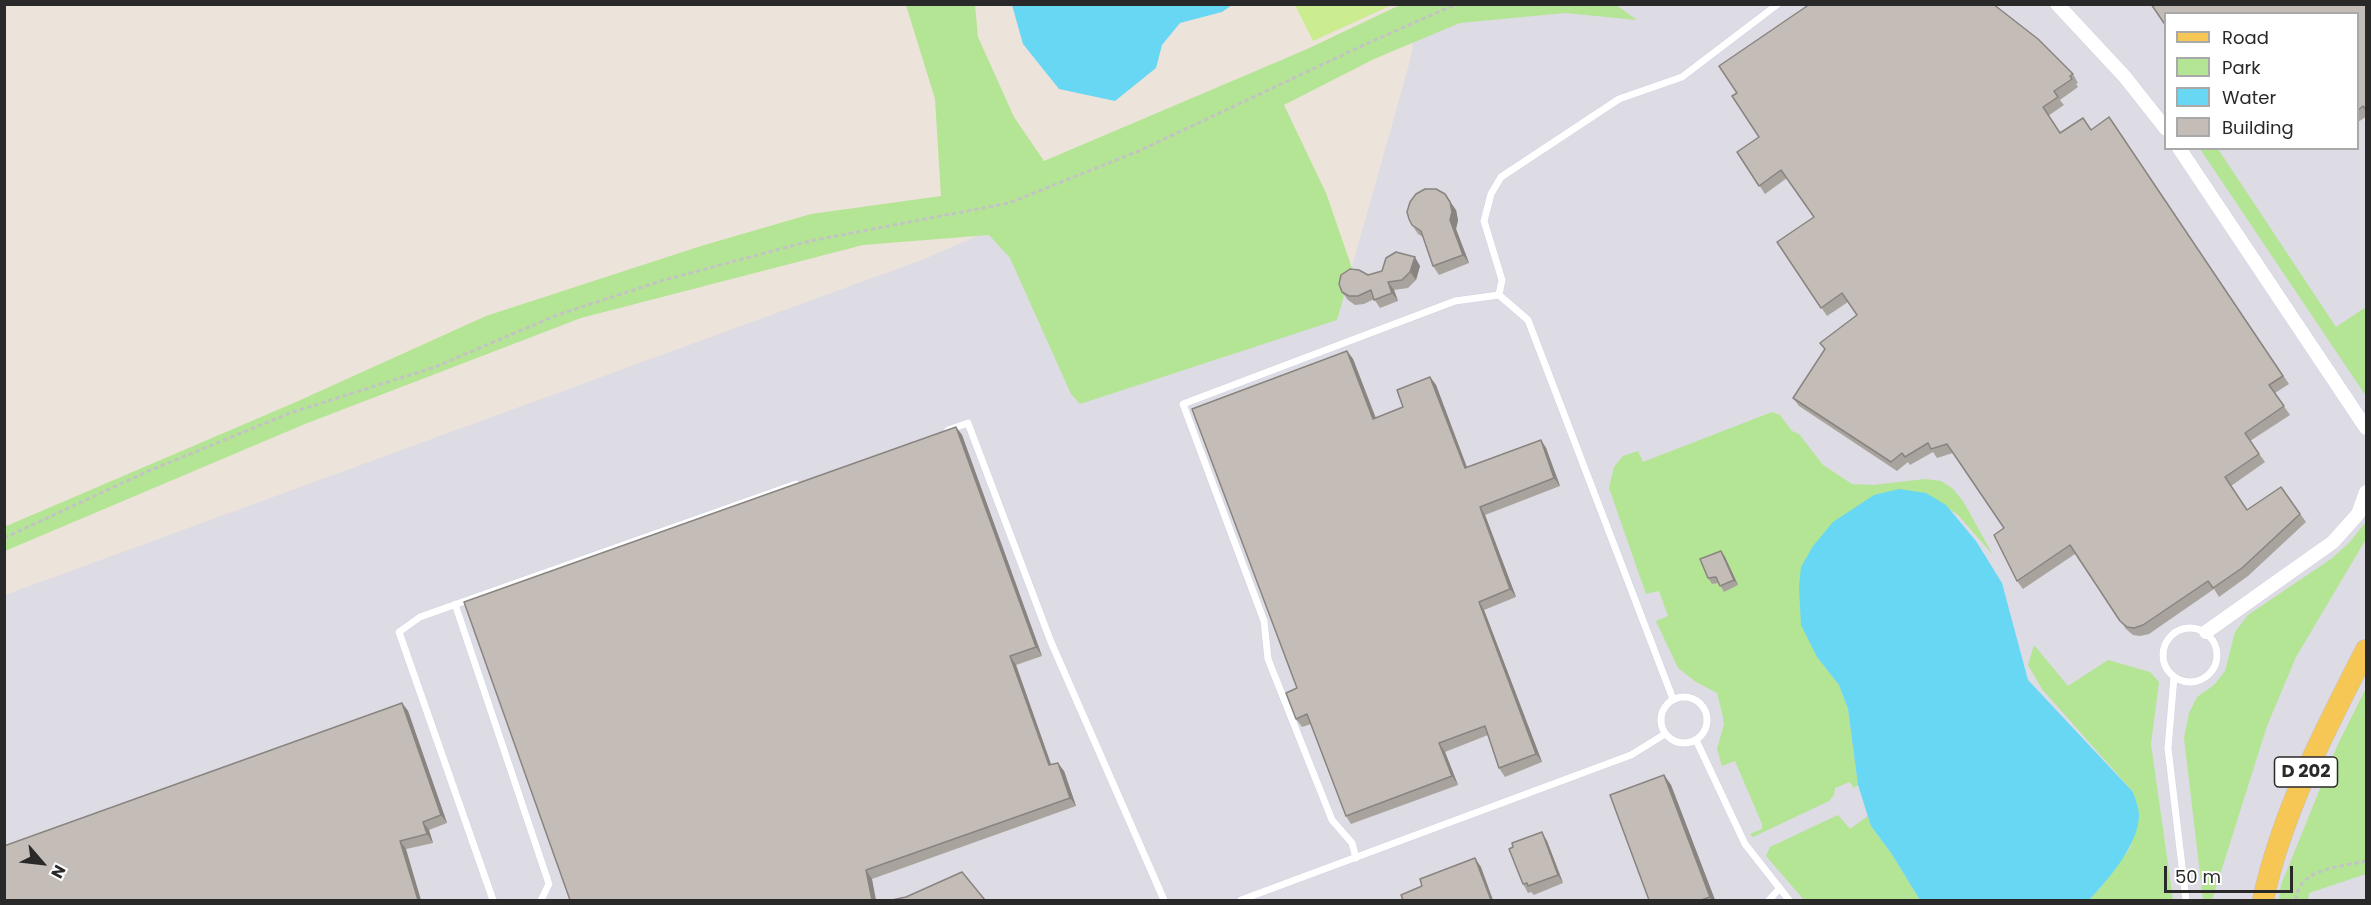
<!DOCTYPE html>
<html>
<head>
<meta charset="utf-8">
<style>
	body { margin:0 }
	#map { position:relative; width:2371px; height:905px; overflow:hidden; background:#ece3da; font-family:Poppins,sans-serif }
	canvas { display:block }
	.frame { position:absolute; inset:0; border:6px solid #292929; pointer-events:none }
	.legend { position:absolute; left:2164px; top:12px; width:195px; height:138px; box-sizing:border-box; background:#fff; border:2px solid #a9a9a9; margin:0; padding:8px 10px; list-style:none; font-size:18px; color:#292929 }
	.legend li { display:flex; align-items:center; gap:12px; height:30px }
	.legend b { width:30px; border:2px solid #a9a9a9 }
	.north { position:absolute; left:12px; top:833px; width:60px; height:60px; -webkit-text-stroke:4px #fff; paint-order:stroke; rotate:118deg; font-size:16px; font-weight:700; line-height:24px; text-align:center; color:#292929 }
	.north::after { content:''; display:block; margin:auto; width:21px; height:27px; background:#292929; clip-path:polygon(50% 0,100% 100%,50% 72%,0 100%) }
	.scale { position:absolute; left:2164px; top:866px; width:129px; height:27px; box-sizing:border-box; border:3px solid #292929; border-top:0; padding-left:8px; font-size:18px; line-height:21px; white-space:nowrap; color:#292929; -webkit-text-stroke:4px #fff; paint-order:stroke }
</style>
</head>
<body>
<div id="map">
<canvas width="2371" height="905"></canvas>
<div class="frame"></div>
<ul class="legend">
<li><b style="height:8px;background:#f6c755"></b>Road</li>
<li><b style="height:16px;background:#b4e594"></b>Park</li>
<li><b style="height:16px;background:#68d7f3"></b>Water</li>
<li><b style="height:16px;background:#c4bdb7"></b>Building</li>
</ul>
<div class="north">N</div>
<div class="scale">50 m</div>
</div>
<script>
const ctx = document.querySelector('canvas').getContext('2d');
ctx.lineJoin = 'round';
function fill(path, color) { ctx.fillStyle = color; ctx.fill(path, 'evenodd'); }
function strokePath(path, color, width, dash) { ctx.strokeStyle = color; ctx.lineWidth = width; ctx.lineCap = dash ? 'butt' : 'round'; ctx.setLineDash(dash || []); ctx.stroke(path); }
function drawText(font, color, halo, rows, align = 'center') {
  ctx.font = font + ' Poppins,sans-serif'; ctx.lineWidth = 4.5; ctx.setLineDash([]); ctx.textBaseline = 'middle'; ctx.strokeStyle = halo; ctx.fillStyle = color; for (const [text, x, y, turn = 0] of rows) {
    ctx.save(); ctx.translate(x, y); ctx.rotate((+turn || 0) * Math.PI / 180); ctx.textAlign = isNaN(turn) ? turn : align; if (halo) ctx.strokeText(text, 0, 0); ctx.fillText(text, 0, 0); ctx.restore();
  }
}
fill(new Path2D(`
	M1420,5H2366V900H5V595L927,258L1017,218L1337,320L1410,61ZM2166,14H2358V148H2166Z`), '#dddbe4');
fill(new Path2D(`
	M906,5H975L978,37L1014,117L1044,161L1305,50L1400,5H1616L1637,20L1565,13L1460,23L1374,59L1284,105L1326,193L1352,268L1337,320L1080,404L1071,394L1010,258L989,235L863,245L581,318L305,424L5,551L4,527L296,402L486,316L701,246L811,214L941,196L935,99Z
	M2200,149H2218L2336,327L2366,307V396Z
	M1772,412L1780,415L1792,431L1799,434L1823,465L1852,484L1873,485L1925,479L1941,481L1952,488L1963,501L1993,555L1958,515L1926,493L1817,657L1839,685L1848,709L1858,785L1854,788L1850,782L1835,788L1834,795L1829,801L1753,837L1750,834L1762,829V824L1735,761L1722,766L1717,749L1724,724L1723,717L1717,693L1696,682L1678,668L1656,621L1668,616L1659,591L1646,594L1609,488L1614,467L1623,456L1638,451L1643,462Z
	M2366,522V539L2296,657L2267,726L2212,900H2203L2184,738L2189,713L2197,697L2214,685L2225,671L2235,632L2248,615L2331,559L2349,543Z
	M2034,645L2068,686L2108,660L2150,672L2159,682L2151,744L2173,900H2089L2102,886L2130,848L2139,815L2133,792L2042,689L2028,665Z
	M2366,688V874L2309,893L2308,900H2279L2281,885L2338,744Z
	M1838,815L1850,829L1868,816L1871,826L1891,853L1920,900H1804L1766,856L1770,847Z`), '#b4e594');
fill(new Path2D(`
	M1295,5H1392L1313,41Z`), '#cbed8f');
fill(new Path2D(`
	M1012,5V4L1232,5L1222,12L1180,23L1162,45L1156,68L1115,101L1059,89L1023,44Z
	M1899,489L1926,493L1946,505L1976,541L2002,583L2028,680L2133,792C2135,799 2139,808 2139,815C2139,844 2108,880 2089,900H1920L1891,853L1871,826L1858,785L1848,709L1839,685L1817,657L1801,625L1799,587L1801,567L1813,546L1833,522L1874,495Z`), '#68d7f3');
const service = new Path2D(`
	M1499,295L1502,280L1484,221L1491,194L1501,177L1619,99L1682,77L1778,4
	M948,430L968,423L1051,642L1164,900
	M455,604L549,884L541,900
	M2163 655a27 27 0 1 1 54 0a27 27 0 1 1-54 0Z
	M2174,677L2168,748L2186,900
	M1661 720a23 23 0 1 1 46 0a23 23 0 1 1-46 0Z
	M1696,740L1745,844L1789,900
	M1356,858L1352,843L1332,820L1268,659L1264,621L1183,404L1455,301L1499,295L1528,320L1673,699
	M493,900L399,632L420,617L796,484
	M1241,900L1631,755L1665,734
	M1769,900L1780,888`);
const minor = new Path2D(`
	M2057,4L2125,77L2166,129
	M2179,148L2366,428
	M2206,632L2333,542L2358,514L2366,492`);
const primary = new Path2D(`
	M2263,900C2282,812 2325,730 2366,650`);
strokePath(service, '#cfd4e3', 8);
strokePath(minor, '#cfd4e3', 15);
strokePath(primary, '#c3c3c3', 22);
strokePath(new Path2D(`
	M4,538L146,472L290,413L435,367L557,315L664,280L810,241L1009,203L1141,150L1368,43L1457,4
	M2296,900C2297,868 2342,867 2366,861`), '#c3c3c3', 3, [4.5, 3]);
strokePath(service, '#fff', 7);
strokePath(minor, '#fff', 14);
strokePath(primary, '#f6c755', 21);
fill(new Path2D(`
	M2367,4V116L2358,122V14Z
	M2073,74L2078,83L2076,84L2078,87L2060,100L2064,105L2048,116L2060,133L2092,130L2109,117L2289,384L2275,393L2290,415L2250,441L2265,462L2231,486L2247,510L2281,487L2306,522L2248,576L2219,597L2214,589L2149,634L2140,636L2133,635L2126,629L2075,554L2023,589L2017,581L2004,528L1953,453L1937,458L1933,452L1910,465L1908,462L1897,471L1799,406L1793,398L1857,315L1848,302L1827,316L1777,242L1814,217L1787,178L1765,194L1737,152L1759,137L1737,93Z
	M1456,210L1458,220L1456,229L1469,263L1439,275L1433,266L1423,237L1418,234L1412,225Z
	M1420,266L1416,280L1408,288L1394,290L1398,301L1380,308L1374,299L1364,304L1355,305L1348,300L1342,292L1368,275Z
	M1347,351L1353,359L1376,418L1403,407L1430,377L1436,385L1467,467L1541,440L1546,448L1560,486L1485,515L1516,597L1484,610L1542,762L1505,777L1499,768L1488,735L1445,752L1458,785L1351,824L1346,816L1311,724L1302,727L1296,719L1297,688Z
	M956,427L962,435L1042,656L1016,665L1051,764L1064,771L1076,806L872,879L570,900Z
	M1721,551L1725,557L1738,585L1724,592L1719,583L1712,584L1708,578Z
	M402,703L408,711L447,823L429,830L433,843L406,849L4,900Z
	M1664,775L1671,785L1715,900H1649Z
	M1547,841L1563,883L1534,895L1531,892L1528,893L1523,884Z`), '#a9a39d');
fill(new Path2D(`
	M1445,194L1456,210L1458,220L1456,229L1469,263L1463,255L1450,220Z
	M1415,257L1420,266L1416,280L1410,272Z
	M1388,282L1394,290L1398,301L1392,293Z
	M1347,351L1353,359L1379,427L1373,419Z
	M1430,377L1436,385L1470,476L1465,468Z
	M956,427L962,435L1042,656L1036,647Z
	M1541,440L1546,448L1560,486L1554,478Z
	M1480,507L1485,515L1516,597L1510,589Z
	M1721,551L1725,557L1738,585L1734,580Z
	M1479,602L1484,610L1542,762L1536,754Z
	M1010,656L1016,665L1054,773L1049,765Z
	M402,703L408,711L447,823L441,815Z
	M1439,743L1445,752L1458,785L1452,776Z
	M1058,763L1064,771L1076,806L1070,798Z
	M1664,775L1671,785L1715,900H1712L1710,897Z
	M423,822L429,830L433,843L427,834Z
	M1542,832L1547,841L1563,883L1558,875Z
	M400,841L406,849L421,900H418Z
	M1475,858L1481,867L1493,900H1491Z
	M866,870L872,879L876,900H872Z`), '#898480');
const building = new Path2D(`
	M1810,4H1993L2038,39L2073,74L2070,76L2072,79L2054,91L2058,97L2043,107L2060,133L2083,118L2091,130L2109,117L2283,376L2269,385L2284,406L2245,433L2259,454L2225,477L2247,510L2281,487L2300,514L2242,568L2213,588L2208,581L2143,625L2134,628L2127,627L2120,621L2070,545L2017,581L1994,535L2004,528L1947,444L1931,449L1928,443L1905,457L1902,453L1891,462L1793,398L1825,349L1820,343L1857,315L1842,293L1821,308L1777,242L1814,217L1781,170L1759,186L1737,152L1759,137L1732,96L1737,93L1719,66Z
	M2151,4H2367V111L2363,106L2358,110V14H2166V26Z
	M1425,189H1436L1445,194L1450,202L1452,212L1450,220L1463,255L1433,266L1421,231L1412,225L1409,219L1407,212L1410,202L1416,194Z
	M1396,252L1415,257L1410,272L1402,280L1388,282L1392,293L1374,300L1371,290L1358,296H1349L1342,292L1339,284L1341,275L1350,269L1359,270L1368,275L1382,271L1386,258Z
	M1347,351L1373,419L1403,407L1397,390L1430,377L1465,468L1541,440L1554,478L1480,507L1510,589L1479,602L1536,754L1499,768L1485,726L1439,743L1452,776L1346,816L1307,714L1296,719L1286,693L1297,688L1192,409Z
	M956,427L1036,647L1010,656L1049,765L1058,763L1070,798L866,870L872,900H570L464,602Z
	M1721,551L1734,580L1720,586L1716,577L1708,578L1700,559Z
	M402,703L441,815L423,822L427,834L400,841L418,900H4V846Z
	M1664,775L1710,897L1701,900H1649L1610,795Z
	M1542,832L1558,875L1528,886L1527,883L1523,884L1509,849L1513,847L1512,843Z
	M1475,858L1491,900H1403L1401,895L1422,886L1420,879Z
	M962,872L985,900H892L906,897Z`);
fill(building, '#c4bdb7');
strokePath(building, '#898480', 1.5);
for (const [x, y, w] of [
	[2306,772,63]
]) { const box = new Path2D(); box.roundRect(x - w / 2, y - 15, w, 30, 4.5); ctx.fillStyle = '#fff'; ctx.fill(box); strokePath(box, '#292929', 1.5); }
drawText('bold 18px', '#292929', null, [
	["D 202",2306,772]
]);
</script>
</body>
</html>
